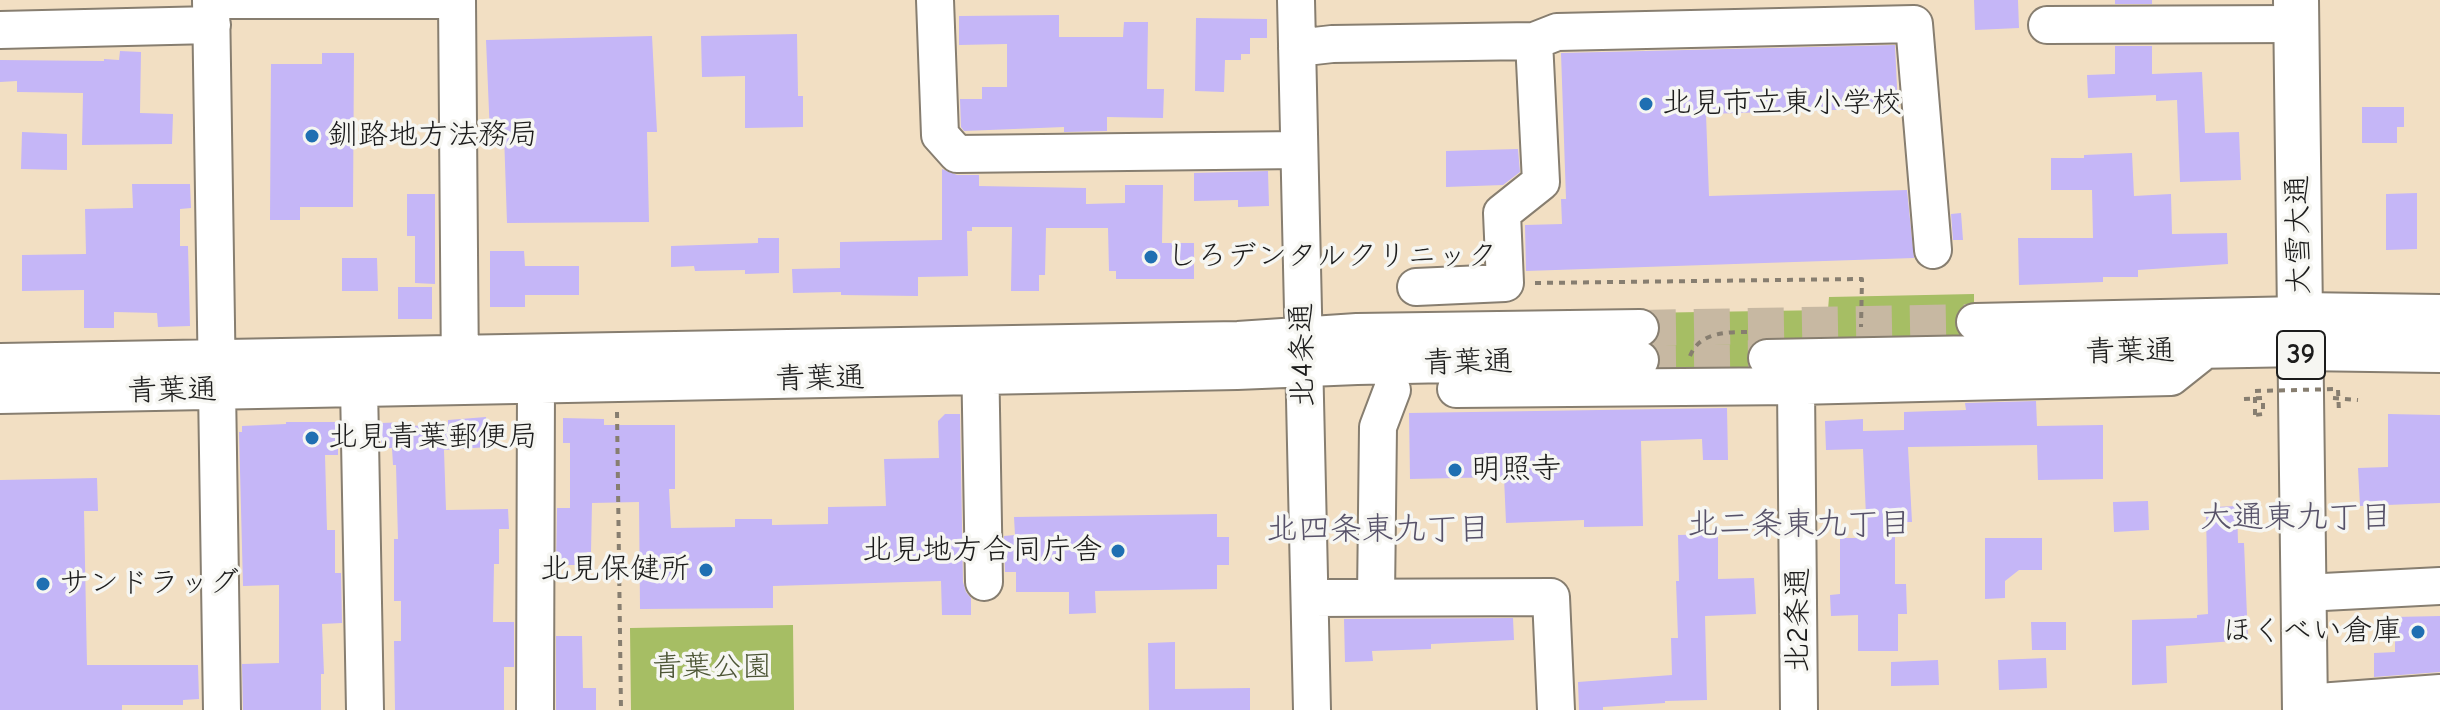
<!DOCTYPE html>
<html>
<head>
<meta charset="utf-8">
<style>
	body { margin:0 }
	canvas { display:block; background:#f2dfc3 }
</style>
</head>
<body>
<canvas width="2440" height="710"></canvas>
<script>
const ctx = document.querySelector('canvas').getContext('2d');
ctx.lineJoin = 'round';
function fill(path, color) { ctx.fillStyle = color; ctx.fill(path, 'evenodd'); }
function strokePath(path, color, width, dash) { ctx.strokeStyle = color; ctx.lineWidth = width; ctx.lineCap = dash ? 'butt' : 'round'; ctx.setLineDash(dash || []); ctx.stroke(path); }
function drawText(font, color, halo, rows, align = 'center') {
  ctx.font = font + ' "Comic Neue","Klee One",sans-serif'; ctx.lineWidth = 7; ctx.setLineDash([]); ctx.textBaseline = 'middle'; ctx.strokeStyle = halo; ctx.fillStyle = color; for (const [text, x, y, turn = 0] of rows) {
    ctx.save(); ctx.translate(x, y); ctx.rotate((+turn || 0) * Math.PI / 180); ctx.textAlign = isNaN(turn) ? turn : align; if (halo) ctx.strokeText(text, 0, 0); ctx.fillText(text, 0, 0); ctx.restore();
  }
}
fill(new Path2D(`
	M1974,294V345L1767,371L1640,373L1639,313L1828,310L1829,297Z
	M793,625L794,710H631L630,628Z`), '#a6be64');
fill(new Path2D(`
	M1974,0H2018L2019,28L1975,30Z
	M2115,0H2152V4H2115Z
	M1059,15V37H1123L1124,22H1148L1147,89H1164L1163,118L1107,117V131L1064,132V127L964,131L961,127L960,99H982V87H1007V44L959,45V16Z
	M1196,18L1267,19V38H1250V54H1241V60H1225L1224,92L1195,91Z
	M797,34L798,96H803V127L745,128V76L702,77L701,36Z
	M652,36L657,132H647L649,222L507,223L504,134L490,135L486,40Z
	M1895,45L1898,108L1706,114L1709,196L1907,190L1914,258L1526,271L1525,225L1562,224L1561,199H1566L1561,53Z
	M2115,46H2152V74L2202,72L2205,133L2239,132L2241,180L2180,182L2177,100L2156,101V95L2088,98L2087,75L2115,74Z
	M120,51L141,52L140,113L173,114L172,144L82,145L83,93L17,92V81L0,82V60L104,61V59L119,60Z
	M322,53H354L353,207H300V220H270L271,64H322Z
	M2362,107H2404V127H2397V143H2362Z
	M22,132L67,134V170L21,169Z
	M1518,149L1520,172L1503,185L1446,187V151Z
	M2132,153L2134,196L2171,194L2172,234L2227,233L2228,264L2138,270V277H2103V282L2019,285L2018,238H2093L2092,190H2051V158H2084V155Z
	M942,169L957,175H979V186L1086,188V204L1125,203V185H1163L1162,243H1194V279H1116V271H1109L1108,228H1046L1045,275H1039V291H1011L1012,227H972V231H967L968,276L918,277V296L841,295V292L793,293L792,269L840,268V242L942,240Z
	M1268,171L1269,206L1238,207V200L1194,201V173Z
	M132,184H190L191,208L180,209V246H188L190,326L158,327L157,313L114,312V328H84V290L22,291V255L86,254L85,209L133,208Z
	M2417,193V249L2386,250V194Z
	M407,194H435V284L415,283V236H407Z
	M1961,213L1963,240H1953L1951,214Z
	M758,238H779V273L745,274V270L695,271L694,266L671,267V246L758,243Z
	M490,251H524L525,266H579V295H525V307H490Z
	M342,258H377L378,291H342Z
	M398,287H432V319H398Z
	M2036,401L2037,426L2103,425V479L2038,480L2037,445L1908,447L1912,522H1895V584H1906L1907,614H1898V651H1858V615L1831,616L1830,595L1840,594V538H1867L1863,449L1826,450L1825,421L1863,419V431L1904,430V412L1966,410L1965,403Z
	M1727,408L1728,460H1703L1702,439L1641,441L1643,526L1584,527V520L1506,523L1504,477L1410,479L1409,413Z
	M945,414H960L963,582L966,592L971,598V615H942L941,581L773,586V608L640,609L639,502L592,503L591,552H587V565H556L557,508H570V443H563V418L604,419V425H675V489H669L671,528L735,527V519H772V525L828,524V507L886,506L884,459L939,458L938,421Z
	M2388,414L2440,415V503L2360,506L2358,468L2388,467Z
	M486,417L488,447L444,450L446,510L508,509L509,529H499V564H494L493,622H514V667H504V710H395L394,641H401V601H394V539H398L396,465H393L392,448H381V423L410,422V426L448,424V420Z
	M286,422H338V455H325L327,530H335V573H341L342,623L322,624L324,674H321V710H243L242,664L279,663V585L243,586L239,432H242V426L286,424Z
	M97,478L98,511H84L87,665H198L199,699L183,700V705H122V710H0V480Z
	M2148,501L2149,530L2114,532L2113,502Z
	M2237,506L2238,543H2244L2248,640L2166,646L2167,683L2132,685V620L2197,618V615L2208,614L2206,513H2214V507Z
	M1217,514V537H1229V565H1217V589L1095,591L1096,613L1069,614V592H1016V572H1005L1004,536L1015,535L1014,517Z
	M1718,534V579L1754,578L1756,614L1705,616L1707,700L1665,701V703L1603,707V710H1579L1578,682L1672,675L1671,638H1678L1676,581H1679L1678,535Z
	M1985,538H2042V570H2019L2005,581V598L1985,599Z
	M2440,616V672L2374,677V653L2395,652V617Z
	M1513,618L1514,640L1431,644V649L1372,651L1373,661L1345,662L1344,619Z
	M2031,622H2066V650H2032Z
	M556,636H582L583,688H596V710H556Z
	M1175,642V689L1250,688V710H1149L1148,643Z
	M2046,658L2047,688L1999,690L1998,660Z
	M1938,660L1939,685L1891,686V662Z`), '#c5b6f7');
strokePath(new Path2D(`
	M1640,328L1975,322
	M1640,360L1767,358`), '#c7b8a2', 36, [36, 18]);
const minor = new Path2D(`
	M211,0L222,710
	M211,0H444
	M457,0L460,375
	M935,0L940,135L957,154L1299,150
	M1296,0L1312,710
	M2047,25L2296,24
	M0,30L212,25
	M1534,41L1557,32L1914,24L1933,250
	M1297,48L1332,44L1534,41L1541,182L1502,213L1505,283L1416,287
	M1975,322L2300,315
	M980,352L984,582
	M1767,358L2301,348
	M0,362L1238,340L1357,332L1640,328
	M359,386L365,710
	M1796,386L1799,710
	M1456,389L1796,386L2171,377L2205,350
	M0,395L1237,371L1357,366L1640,360
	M2304,593L2440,586
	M1376,597L1378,427L1392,390
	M1310,598L1551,597L1556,710
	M2305,703L2440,693
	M535,710L536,384`);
const major = new Path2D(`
	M2300,315L2440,317
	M2301,348L2440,350`);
const highway = new Path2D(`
	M2296,0L2305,710`);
strokePath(minor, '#877e70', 40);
strokePath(major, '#877e70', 48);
strokePath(highway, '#877e70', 48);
strokePath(new Path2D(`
	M1535,283L1862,279L1861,327
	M1690,356C1700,331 1729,332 1751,332
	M2333,398L2358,400
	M2244,399L2263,398V414L2255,415
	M617,412L621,710`), '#877e70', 4, [6, 6]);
strokePath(minor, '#fff', 36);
strokePath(major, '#fff', 44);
strokePath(highway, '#fff', 44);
strokePath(new Path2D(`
	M2255,415V391L2338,389L2339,413`), '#877e70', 4, [6, 6]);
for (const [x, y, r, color] of [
	[1646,104,8,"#1f6fb2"],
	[312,136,8,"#1f6fb2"],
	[1151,257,8,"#1f6fb2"],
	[312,438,8,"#1f6fb2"],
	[1455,470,8,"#1f6fb2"],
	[1118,551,8,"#1f6fb2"],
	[706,570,8,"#1f6fb2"],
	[43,584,8,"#1f6fb2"],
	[2418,632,8,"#1f6fb2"]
]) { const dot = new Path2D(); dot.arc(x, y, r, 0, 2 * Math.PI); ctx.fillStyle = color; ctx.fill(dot); strokePath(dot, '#f6f6f2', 3); }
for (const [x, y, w] of [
	[2301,355,48]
]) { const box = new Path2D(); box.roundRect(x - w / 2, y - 24, w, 48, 6); ctx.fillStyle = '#f6f6f2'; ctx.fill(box); strokePath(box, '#1c1c1c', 2); }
drawText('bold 28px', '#1c1c1c', null, [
	["39",2301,355]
]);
drawText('30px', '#1c1c1c', '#f6f6f2', [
	["北見市立東小学校",1662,104],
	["釧路地方法務局",328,136],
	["しろデンタルクリニック",1167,257],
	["北見青葉郵便局",328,438],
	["明照寺",1471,470],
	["北見地方合同庁舎",1102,551,"right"],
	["北見保健所",690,570,"right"],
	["サンドラッグ",59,584],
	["ほくべい倉庫",2402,632,"right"]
], 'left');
drawText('30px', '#1c1c1c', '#f6f6f2', [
	["大雪大通",2299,235,-91],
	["青葉通",2130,352,-1],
	["北4条通",1303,355,-91],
	["青葉通",1468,363,-1],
	["青葉通",820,379,-1],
	["青葉通",172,391,-1],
	["北2条通",1799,620,-90]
]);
drawText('30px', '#4c5535', '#f6f6f2', [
	["青葉公園",712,668]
]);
drawText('32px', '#575269', '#f6f6f2', [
	["大通東九丁目",2296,518],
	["北二条東九丁目",1799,525],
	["北四条東九丁目",1378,530]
]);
</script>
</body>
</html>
